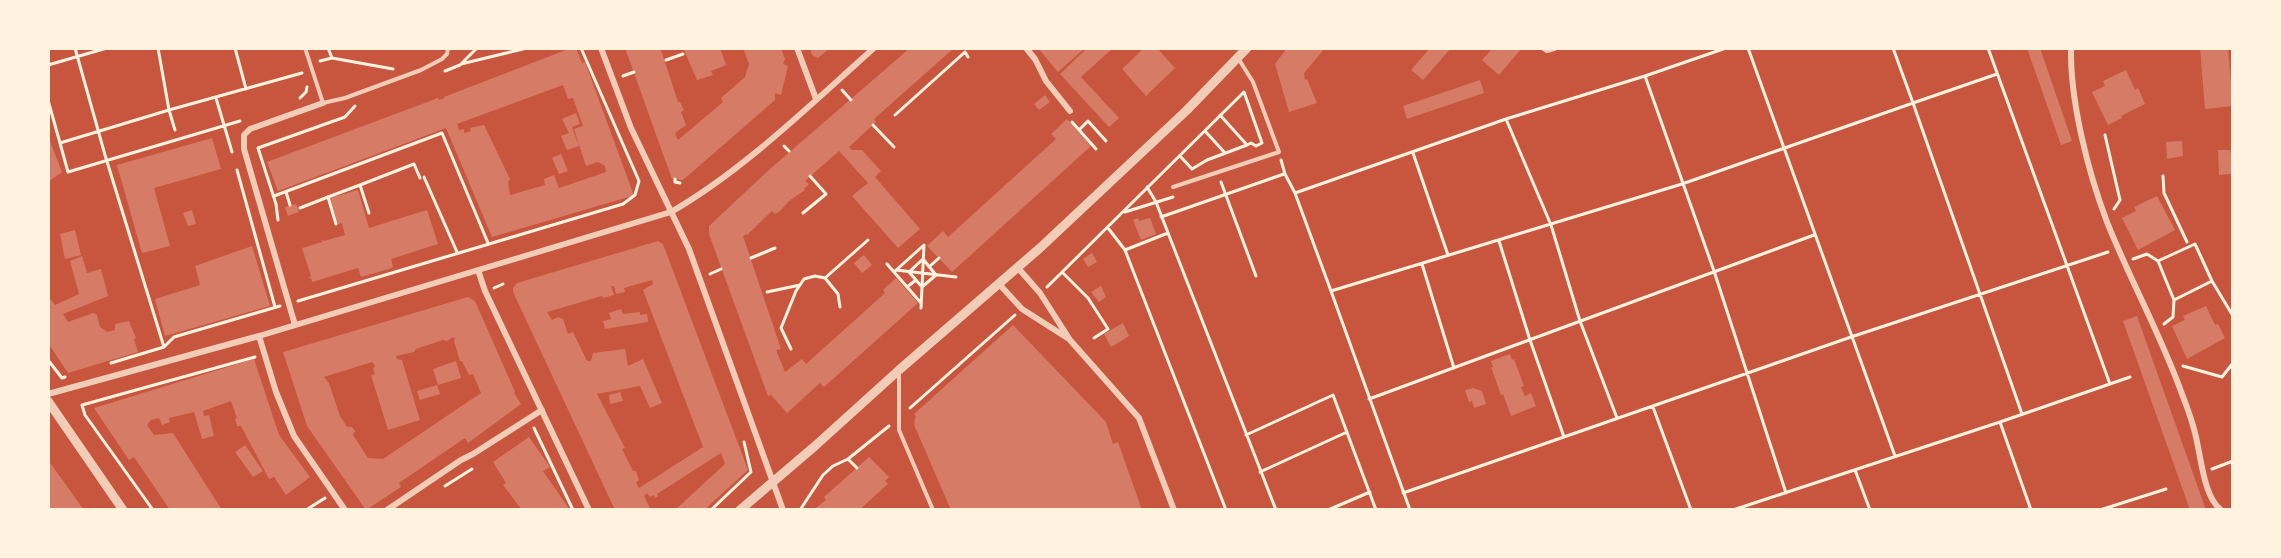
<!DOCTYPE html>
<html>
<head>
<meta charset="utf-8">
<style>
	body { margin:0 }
	#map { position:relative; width:2281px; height:558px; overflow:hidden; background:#c8553d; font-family:"Times New Roman",serif }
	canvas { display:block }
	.frame { position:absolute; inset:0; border:50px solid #fff3e0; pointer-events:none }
</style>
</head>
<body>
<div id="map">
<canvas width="2281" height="558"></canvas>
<div class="frame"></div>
</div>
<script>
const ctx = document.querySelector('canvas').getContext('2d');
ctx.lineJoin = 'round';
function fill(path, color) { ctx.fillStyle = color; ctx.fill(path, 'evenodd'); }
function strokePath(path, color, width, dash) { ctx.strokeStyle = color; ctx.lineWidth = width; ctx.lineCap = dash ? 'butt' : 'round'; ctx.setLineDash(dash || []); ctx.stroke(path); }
fill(new Path2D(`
	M571,48H576L582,63L585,62L633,193L632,196L492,237L446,128L278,191L267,162L438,98L439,100L444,98V97ZM563,85L568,99L573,98L583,126L574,129L586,166L598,162L605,166L606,172L559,188L554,175L544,179L545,185L510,195L508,182L510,179L484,125L470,128L471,131L464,133V129L459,130L457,124Z
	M625,48L661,50L678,102H680L684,110L681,112L686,125L675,133L678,140L723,102L721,98L745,77L749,64L743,48H781L785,59L783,64L788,66L781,95L775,93V100L683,180L672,179Z
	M686,48H720L726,65L711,71L713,75L697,80L684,50Z
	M810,48H830L818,58L812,55Z
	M910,48H954L874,119L876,122L849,147L852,150H862L881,171L875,177L920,229L898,248L852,196L868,183L839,151L805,181L809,184L804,189L805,190L789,201L780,211L775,214L772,211L747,235L746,234L743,236L781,349L776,350L785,372L802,359L806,364L885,293L883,290L896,278L918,303L824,387L820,383L787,413L771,395L768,396L709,234V226L771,168Z
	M1038,48H1085L1058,72Z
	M1087,48H1113L1081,77L1119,118L1109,127L1060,74Z
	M1144,48H1157L1175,68L1146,96L1122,69Z
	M1287,48H1325L1304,73L1305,80L1307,79L1317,103L1289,112L1275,64Z
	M1430,48H1451L1423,80L1411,70Z
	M1493,48H1522L1499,75L1482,60Z
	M2027,48H2040L2072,141L2061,145Z
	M2200,48H2228L2233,106L2205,109Z
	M2126,70L2135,90L2138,88L2145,104L2121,116L2122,118L2108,125L2092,92L2105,86L2103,81Z
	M1480,80L1484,93L1407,119L1403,106Z
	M1045,95L1050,102L1039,110L1034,104Z
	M576,113L580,124L572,127L579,146L567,150L561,136L569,133L562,119Z
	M1067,119L1091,146L952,272L927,246L943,231L948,237L1056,139L1051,134Z
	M48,136L62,172L48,182Z
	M212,138L221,169L154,188L170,246L142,253L117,165Z
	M2182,141L2183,156L2167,159L2166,142Z
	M2218,150H2230L2231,154H2233L2231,174L2219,175Z
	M561,154L568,171L559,174L552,158Z
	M358,190L369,228L427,210L438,244L391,259L393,267L389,269L361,277L358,268L312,282L311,278H308L311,276L302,248L322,242L323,239L324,241L345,235L342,223L338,224L330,198Z
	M2157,196L2175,230L2138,250L2122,218L2136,211L2134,207Z
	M296,204L299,212L288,216L285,207Z
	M192,210L196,224L188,226L183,213Z
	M1138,218L1139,221L1150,218L1156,234L1141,240L1133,220Z
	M75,230L81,255L65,259L60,234Z
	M658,241L663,244L748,470L704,510H675L725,464L721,453L657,494L658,496L655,498L654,495L650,497L647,493L644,496L651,510H615L513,292V288L517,283ZM652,280L653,284L643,290L703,447L639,488L636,483L639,480L636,471H633L622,449L625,448L597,394L640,386L650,408L662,403L643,359L628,366L625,349L593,353L591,361H587L573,332L568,334L563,319L558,317L552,320L547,312L602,296L603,298L614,295L611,286H614L616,294L625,292L624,288Z
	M252,246L270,306L165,336L155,299L200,285L195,266Z
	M1092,253L1097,262L1088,267L1083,259Z
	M864,255L872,265L862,273L854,263Z
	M82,256L87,273L101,269L108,296L63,314L68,322L93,313L97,315L100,327L107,332L115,330V324L129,321L136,338L134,339L138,352L68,373L48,343V296L55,305L79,294L70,261Z
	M1101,286L1106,297L1099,302L1091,292Z
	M468,297L475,301L515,392L514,393L521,404L468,443L465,438L399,483L401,487L366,510L307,426L283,352ZM453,337L455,339L454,341L460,361H462L469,375L473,374L481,393L383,459L368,458L353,435L355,431L352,427H347L340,416L329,383L324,377L372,362L375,366L373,369L375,374L371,375L388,430L420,420L402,360L397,359L396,356L414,352L416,349L443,340L447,341Z
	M2206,306L2215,325L2218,324L2225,338L2187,359L2172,326L2185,320L2183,316Z
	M621,309L623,314L640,312V315L647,314L648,322L605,329L603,321L611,319L609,313Z
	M2137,316L2206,510H2190L2123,321Z
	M1123,323L1129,336L1111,347L1104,334Z
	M1013,325L1106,422L1113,444L1118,442L1142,510H951L915,427L914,422L916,416L914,414Z
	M1510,354L1512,360L1514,359L1524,386L1521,387L1525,396L1531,393L1536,406L1511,416L1503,394L1501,395L1491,367H1493L1491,361Z
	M254,359L279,435L310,477L286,495L274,477L269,479L241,426H237L235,419L237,418L231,401L203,411L204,416L209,415L214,436L202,439L194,412L169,418L170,422L162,425L159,418L151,420L147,425L154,435L173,433L222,510H170L134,457L129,460L94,408Z
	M456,361L461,378L438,385L433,369Z
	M437,385L440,394L420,400L417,391Z
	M1473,388L1482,391L1486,404L1474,408L1472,401L1469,402L1465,390Z
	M620,392L623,401L610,404L609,395Z
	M529,437L550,467L543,471L570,510H522L503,485L506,483L493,462Z
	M245,445L263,471L253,477L235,452Z
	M869,457L889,477L885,481L888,484L859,510H813L826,500L824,497Z
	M48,460L51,464L84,510H48Z`), '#d67c66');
strokePath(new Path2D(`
	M75,48L105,155L164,347
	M235,48L246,89
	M328,48L332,58
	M1748,48L1895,456
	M1893,48L1913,103L1997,74
	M1988,48L2110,384
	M666,60L683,54
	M320,61L332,58L393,69
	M461,64L527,48
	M48,65L107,48
	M445,71L460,65L477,48
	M623,76L634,72
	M1645,76L1714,271L1786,493
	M842,90L851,100
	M216,98L232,152
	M300,98L306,92L307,87
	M48,100L60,143L169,110L158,48
	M895,115L965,52L968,57
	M1220,115L1247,145
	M1506,119L1551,225L1580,321L1617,418
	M1072,122L1096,149
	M873,125L894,147
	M175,130L169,110L302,73
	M1079,130L1088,121L1106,141
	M1205,131L1225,153
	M2105,135L2120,200L2114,209
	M60,143L68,172L240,121
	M784,146L789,151
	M1413,153L1448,255
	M1281,160L1285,174L1295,193L1331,291L1410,510
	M237,170L275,307
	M2163,176L2164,193L2187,242
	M424,177L457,252
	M675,179V182L680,183
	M1221,182L1256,276
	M360,185L414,164L420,178
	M1147,187L1156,202L1276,510
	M286,192L290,205
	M1295,193L1506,119L1645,76L1726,48
	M274,196L442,133L488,243
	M300,208L328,197
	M1125,212L1173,197
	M803,213L826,194L810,176
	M1161,217L1284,174
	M278,220L276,204L258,148L345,117L355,106
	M336,224L328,197L360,185L369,213
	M1108,228L1125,250L1226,510
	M1499,241L1530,340L1564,437
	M1125,250L1168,233
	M751,258L775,248
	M923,259L936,275L922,287L909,272Z
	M2133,259L2147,254L2158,261
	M887,264L921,303
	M1422,264L1454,368
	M929,267L939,258
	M896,270L956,277
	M894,272L924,245L921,308
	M1063,273L1088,298L1108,329L1094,338
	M710,274L721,269
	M825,278L838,294L840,307
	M2212,281L2174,300L2158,261L2195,244L2212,281L2233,316
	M907,287L916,280
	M1047,287L1244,92L1262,143L1256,146L1251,143L1247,145L1207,160L1192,169L1180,156
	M494,288L503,284
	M1331,291L1682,184L1913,103L2022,414
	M767,292L800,285
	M298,301L623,204L635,195L639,181L581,48
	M2164,324L2173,317L2174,300
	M791,349L781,328L796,291L804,279L815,276L825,278L868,240
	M48,360L62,378L65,377
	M111,363L164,347L174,337L280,306
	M2183,366L2222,377L2233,363
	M1369,399L1814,235
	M1653,407L1691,510
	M910,408L1015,315
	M2000,422L2031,510
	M534,428L573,510
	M1246,435L1333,395L1376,510
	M848,459L857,468
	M2212,469L2233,461
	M1855,470L1870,510
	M1260,472L1347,432
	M445,486L472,469
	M1403,493L1851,337L2108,252
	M153,510L85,415L82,405L255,357
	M306,510L325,498
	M711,510L751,472L744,442
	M800,510L823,475L833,466L848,459L889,426
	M1328,510L1370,492
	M1733,510L2000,422L2130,377
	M2100,510L2166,489`), '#fff3e0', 3);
strokePath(new Path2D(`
	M305,48L323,103L345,98L421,70L442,59L447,54L448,48
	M1173,187L1279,152L1253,82L1238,58
	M899,374V430L933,510`), '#f1ccb7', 4);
strokePath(new Path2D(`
	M601,48L631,128L689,249L783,510
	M797,48L816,99
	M1026,48L1035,59L1046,81L1070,111
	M1544,48L1547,50L1554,48
	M2071,48C2070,101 2088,172 2107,222C2130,280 2161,335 2182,394C2187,407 2192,420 2195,433C2201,455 2203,496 2221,510
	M1018,268L1040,293L1070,340L1139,418L1174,510
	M478,270L485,291L589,510
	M999,284L1022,309L1069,339
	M295,325L244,149V135L250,129L323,103
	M259,336L276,392L294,436L345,510
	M48,394L259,336L671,212C744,170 811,104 874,48
	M387,510L461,460L473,454L542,410`), '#f1ccb7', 6);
strokePath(new Path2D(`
	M48,401L123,510
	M740,510L815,446L899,370L1040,248L1187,110L1247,48`), '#f1ccb7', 9);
</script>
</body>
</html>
